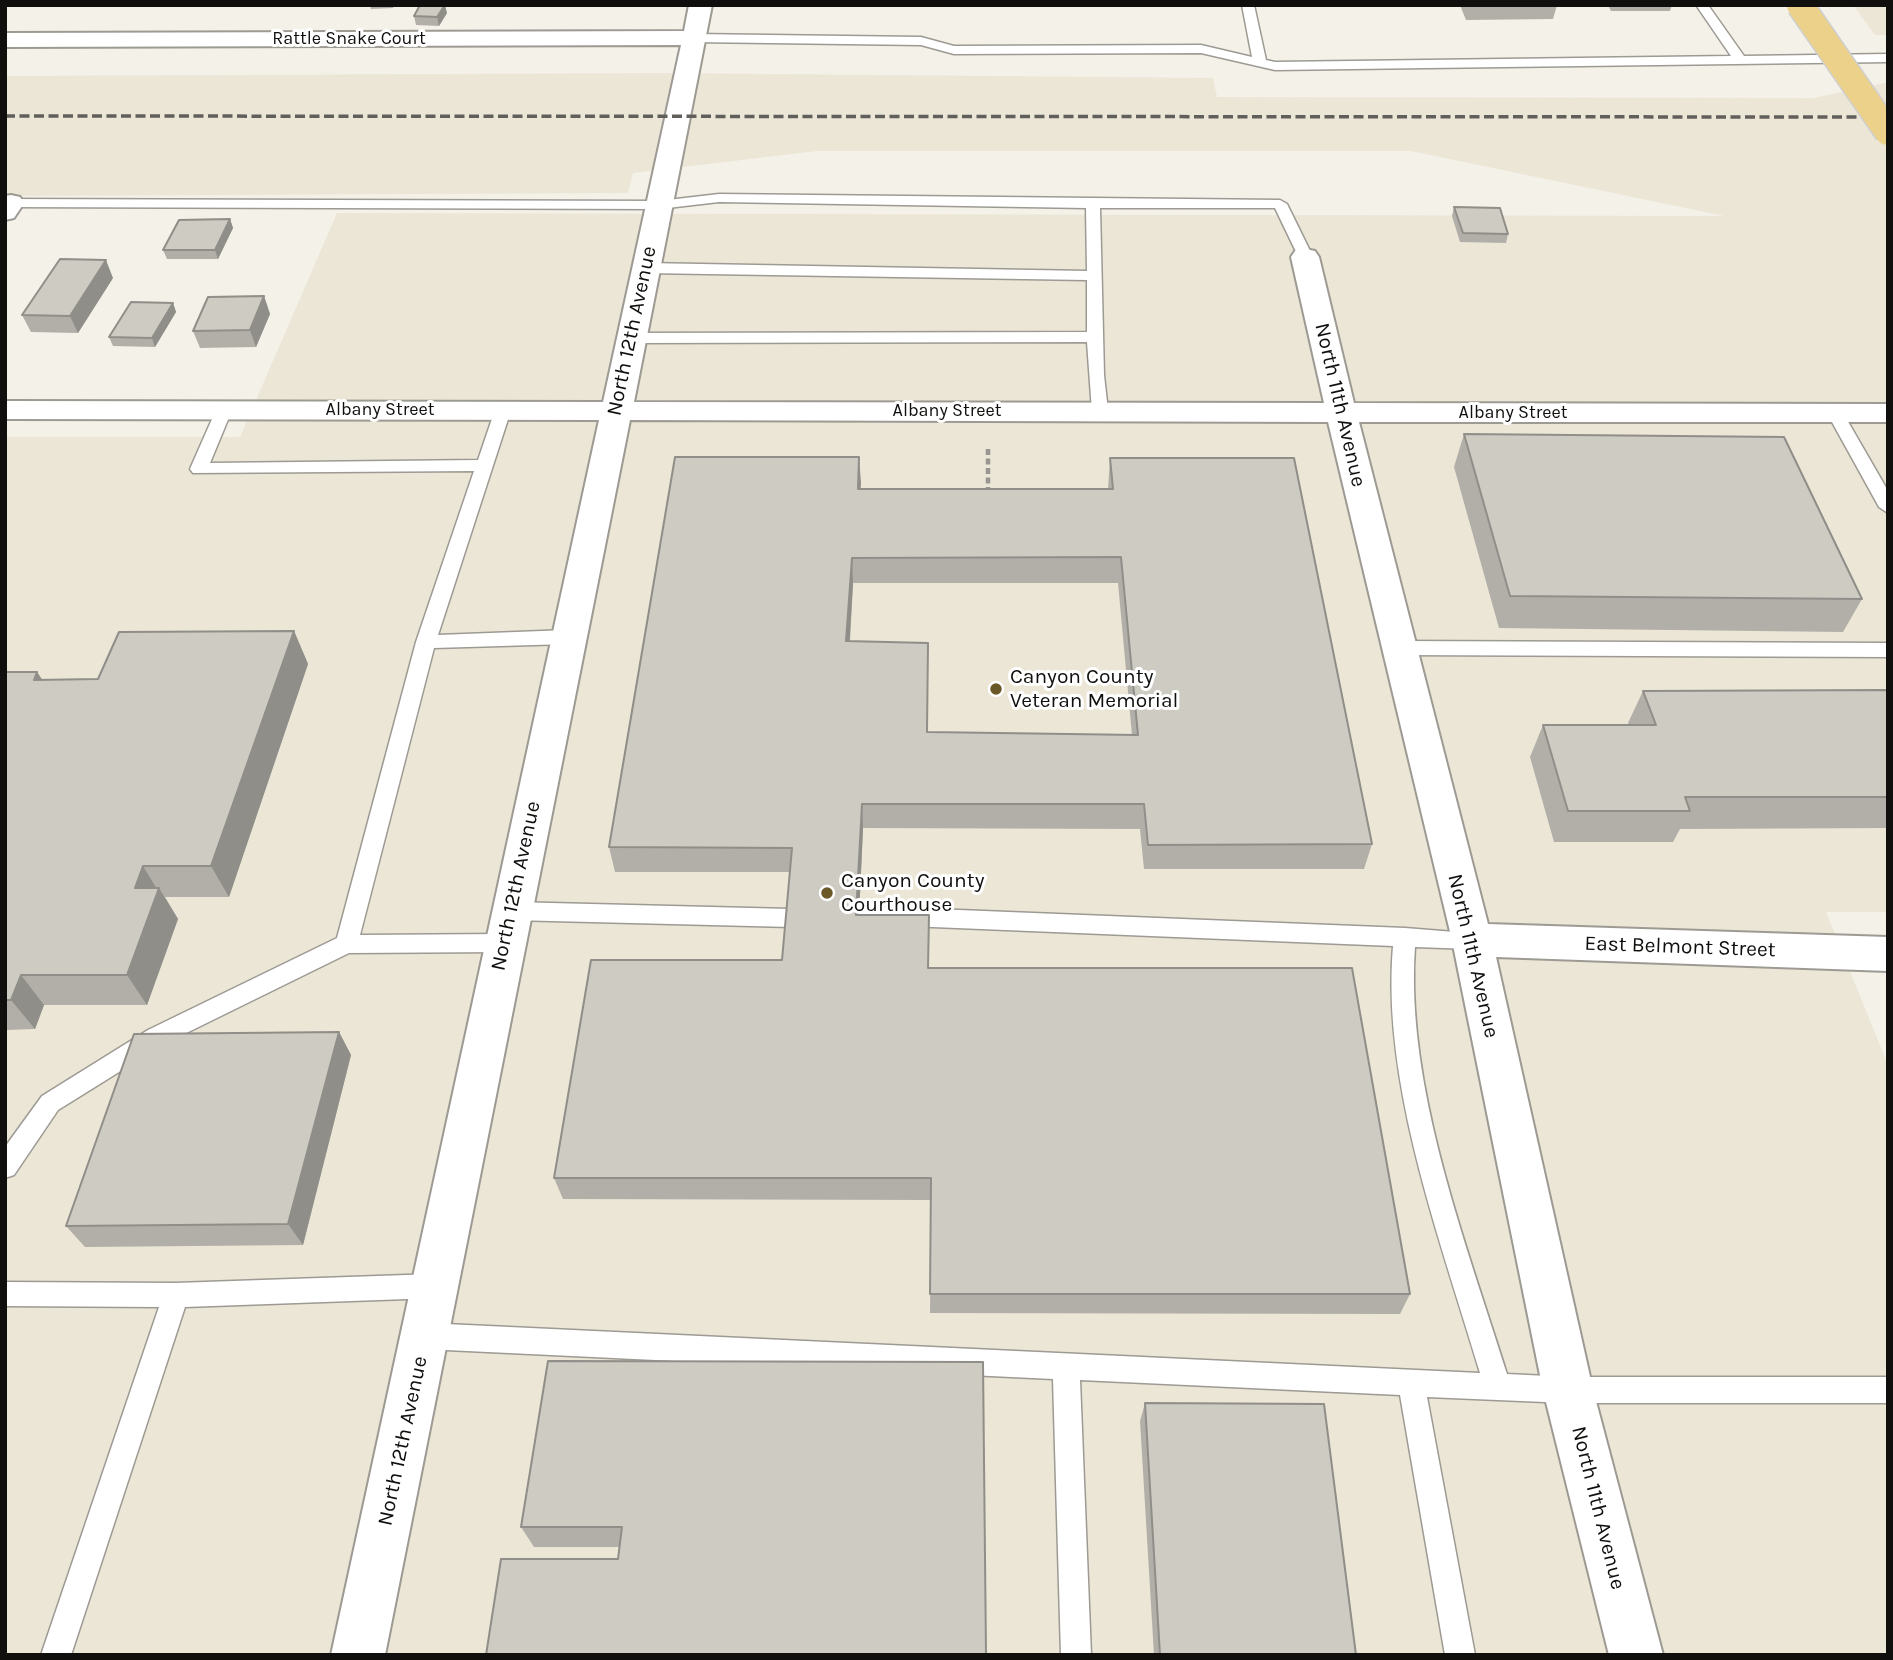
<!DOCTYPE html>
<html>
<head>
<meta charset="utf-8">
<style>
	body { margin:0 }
	#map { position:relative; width:1893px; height:1660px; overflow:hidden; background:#f4f1e9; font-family:Karla,sans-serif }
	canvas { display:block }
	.frame { position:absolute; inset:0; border:7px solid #100f0d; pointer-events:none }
</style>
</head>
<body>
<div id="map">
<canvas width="1893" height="1660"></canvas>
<div class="frame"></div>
</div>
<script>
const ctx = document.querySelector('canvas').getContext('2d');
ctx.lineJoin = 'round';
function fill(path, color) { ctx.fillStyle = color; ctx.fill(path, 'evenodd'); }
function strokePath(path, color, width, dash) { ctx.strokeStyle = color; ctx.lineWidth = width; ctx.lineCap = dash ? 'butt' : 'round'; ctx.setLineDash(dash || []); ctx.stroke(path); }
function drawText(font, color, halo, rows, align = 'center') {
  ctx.font = font + ' Karla,sans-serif'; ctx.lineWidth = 6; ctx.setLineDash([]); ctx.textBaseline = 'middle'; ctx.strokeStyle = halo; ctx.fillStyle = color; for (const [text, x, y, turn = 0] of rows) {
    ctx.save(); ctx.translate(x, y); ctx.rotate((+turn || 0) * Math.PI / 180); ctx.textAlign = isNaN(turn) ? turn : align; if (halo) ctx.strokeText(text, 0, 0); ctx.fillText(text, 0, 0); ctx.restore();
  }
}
fill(new Path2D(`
	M1853,5H1888V35H1875Z
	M660,73L1213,78L1217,97L1814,98L1888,82V912H1826L1888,1065V1655H5V437H240L337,213L1724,216L1411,151H817L633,173L628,193L5,196V76Z`), '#ece6d7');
const service = new Path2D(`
	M1242,5H1254L1266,60L1275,62L1731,56L1696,5H1708L1744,56L1888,54V62L1275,70L1201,53L954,54L921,45L693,42L687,38L693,34L921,37L954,46L1201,45L1252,57Z
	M719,194L1280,200L1287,204L1313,257L1310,260H1300L1275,208H1100L1104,375L1108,411L1100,416L1092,411L1087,342L631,343L623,338L631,333L1087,332V280L645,273L637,268L645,263L1087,271L1086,208L719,202L659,209L5,207V199L659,201Z
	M224,405L232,410L210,463L478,460L495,410L503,405L511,410L438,635L568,630L575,632L578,637L575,642L568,644L434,648L360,935L504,934L512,937L515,943L512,949L504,952L349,953L164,1044L58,1110L14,1175L5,1178V1147L42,1096L148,1030L337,938L416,642L474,471L193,473L190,469L216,410Z
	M1835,408L1843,413L1888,491V513L1879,507L1827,413Z
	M1398,641L1888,643V657L1398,655L1391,653L1388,648L1391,643Z
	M511,902L791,909L799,912L802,918L799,924L791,927L511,920L503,917L500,911L503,905Z
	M860,906L1405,928L1480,934L1483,940L1480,946L1472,949L1415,947C1405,1085 1466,1243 1507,1374L1568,1377H1888V1403H1568L1427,1397L1475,1655H1445L1400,1395L1080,1380L1091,1655H1061L1053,1379L425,1349L416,1345L412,1336L416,1327L425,1323L1480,1373C1441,1241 1381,1084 1393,946L860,924L852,921L849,915L852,909Z
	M435,1274L444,1277L448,1286L444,1295L435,1298L185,1307L71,1655H41L159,1307L5,1306V1282L176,1283Z`);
const minor = new Path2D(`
	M689,5H712L634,402L1324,403L1291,257L1295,251L1305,249L1315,251L1319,257L1354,403L1888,404V422H1359L1488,924L1888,937V971L1496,957L1593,1390L1663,1655H1609L1543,1390L1452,940L1328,422L630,420L385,1655H331L599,420L5,419V401L603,402L681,45L5,47V33L684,31Z
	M11,195L20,197L24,203L14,218L5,220V196Z`);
strokePath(service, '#9d9a93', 3);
strokePath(minor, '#9d9a93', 4);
strokePath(new Path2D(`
	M988,449V493`), '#999691', 4.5, [6, 3.5]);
fill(service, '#fff');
fill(minor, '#fff');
strokePath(new Path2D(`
	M5,116L1888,117`), '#615f5b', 3.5, [10, 4.5]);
const primaryBridge = new Path2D(`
	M1800,5L1888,132`);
strokePath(primaryBridge, '#cfcfcf', 29, []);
strokePath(primaryBridge, '#ebd189', 26);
fill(new Path2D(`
	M370,5H394L393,8L371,9Z
	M1460,5H1557L1553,19L1466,20Z
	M1608,5H1672L1670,11H1611Z
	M447,13L439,26L416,25L414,16Z
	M1454,207L1508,234L1506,243L1460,242L1452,216Z
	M230,219L233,228L218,259H167L163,250Z
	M113,278L78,333L31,332L22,315Z
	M264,296L270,314L256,347L200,348L193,331Z
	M173,303L176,312L155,347L113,346L109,337Z
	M1464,434L1862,599L1843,632L1499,628L1454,467Z
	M859,457L860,489H1108L1110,458L1372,844L1364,869H1144L1140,829L863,828L859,915L929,939V968L1410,1294L1400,1314L930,1313L931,1200L563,1199L554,1178L782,960L790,872H615L609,847ZM853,583H1118L1132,735L928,732V643L850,642Z
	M294,631L308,664L229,897H165L178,919L147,1005H44L35,1029L5,1030V672H37L42,679H98Z
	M1888,690V828L1680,829L1673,842H1554L1530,757L1543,725H1629L1628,723L1643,691Z
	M339,1032L351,1055L303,1245L85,1247L66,1226Z
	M548,1361L986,1655L618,1559L620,1547H534L521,1527Z
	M1145,1403L1356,1655H1154L1140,1421Z`), '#b1afa8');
fill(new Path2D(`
	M445,5L447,13L439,26L437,17Z
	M230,219L233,228L218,259L215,250Z
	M106,260L113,278L78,333L70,316Z
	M264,296L270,314L256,347L250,330Z
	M173,303L176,312L155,347L152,338Z
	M859,457L861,483L859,514L858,489Z
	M852,558L853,583L848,667L846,641Z
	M294,631L308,664L229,897L211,866Z
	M37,672L57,704L34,680Z
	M862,804L863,828L858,939L856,915Z
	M143,866L158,891L159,888L178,919L147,1005L127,975L135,888Z
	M21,975L44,1005L35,1029L11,1000Z
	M339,1032L351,1055L303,1245L288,1224Z`), '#908e88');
const building = new Path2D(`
	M420,5H445L437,17L414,16Z
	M1454,207L1500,208L1508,234L1463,233Z
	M230,219L215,250H163L179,220Z
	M60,259L106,260L70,316L22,315Z
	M264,296L250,330L193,331L208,297Z
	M131,302L173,303L152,338L109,337Z
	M1464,434L1784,437L1862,599L1510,596Z
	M675,457H859L858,489H1113L1110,458H1294L1372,844L1148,845L1144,804H862L856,915H929L928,968H1352L1410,1294H930L931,1178H554L591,960H782L792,848L609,847ZM1121,557L1138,735L927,732L928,643L846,641L852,558Z
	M294,631L211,866H143L135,888H159L127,975H21L11,1000H5V672H37L34,680L98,679L119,632Z
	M1888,690V797H1685L1690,811H1568L1543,725H1656L1643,691Z
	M339,1032L288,1224L66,1226L134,1034Z
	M548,1361L983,1362L986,1655H486L501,1559H618L622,1527H521Z
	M1145,1403L1324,1404L1356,1655H1160Z`);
fill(building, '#cecbc3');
strokePath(building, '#908e88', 2);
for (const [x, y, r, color] of [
	[996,689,7,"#6b5827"],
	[827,893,7,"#6b5827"]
]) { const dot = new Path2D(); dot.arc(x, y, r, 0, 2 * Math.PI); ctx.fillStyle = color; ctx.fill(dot); strokePath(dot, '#fff', 2.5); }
drawText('18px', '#100f0d', '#fff', [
	["Rattle Snake Court",349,39],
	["Albany Street",380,410],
	["Albany Street",947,411],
	["Albany Street",1513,413]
]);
drawText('21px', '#100f0d', '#fff', [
	["North 12th Avenue",632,331,-78],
	["North 11th Avenue",1340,405,77],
	["North 12th Avenue",516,886,-78],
	["East Belmont Street",1680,947,2],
	["North 11th Avenue",1473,956,77],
	["North 12th Avenue",403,1441,-78],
	["North 11th Avenue",1598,1508,76]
]);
drawText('21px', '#100f0d', '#fff', [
	["Canyon County",1010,677],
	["Veteran Memorial",1010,701],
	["Canyon County",841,881],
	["Courthouse",841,905]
], 'left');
</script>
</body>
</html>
